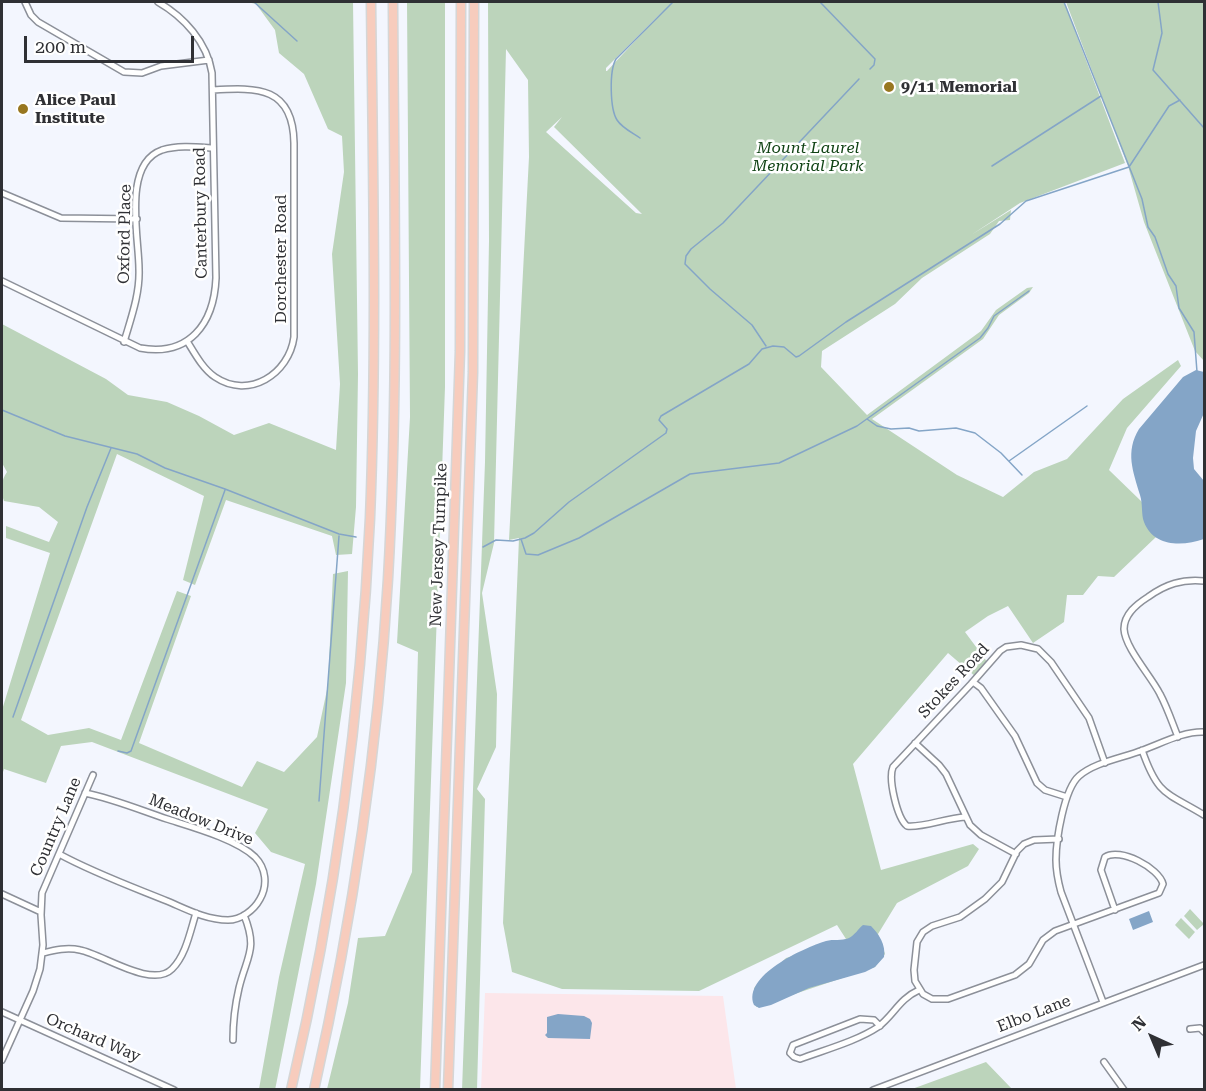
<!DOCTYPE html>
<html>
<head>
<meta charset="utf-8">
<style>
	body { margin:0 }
	#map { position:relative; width:1206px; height:1091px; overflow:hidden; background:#f3f6fe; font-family:"Roboto Serif",serif }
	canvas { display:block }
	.frame { position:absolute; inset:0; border:3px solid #2f3034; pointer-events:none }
	.north { position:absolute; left:1122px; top:1007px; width:60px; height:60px; -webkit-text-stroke:4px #fff; paint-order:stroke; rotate:316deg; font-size:16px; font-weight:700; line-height:24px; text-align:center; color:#2f3034 }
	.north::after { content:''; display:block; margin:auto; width:21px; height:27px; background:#2f3034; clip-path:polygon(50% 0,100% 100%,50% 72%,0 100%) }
	.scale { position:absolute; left:24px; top:36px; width:170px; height:27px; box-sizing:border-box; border:3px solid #2f3034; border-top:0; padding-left:8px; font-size:18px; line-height:21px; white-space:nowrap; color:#2f3034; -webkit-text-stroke:4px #fff; paint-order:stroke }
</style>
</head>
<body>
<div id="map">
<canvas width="1206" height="1091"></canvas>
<div class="frame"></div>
<div class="north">N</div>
<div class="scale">200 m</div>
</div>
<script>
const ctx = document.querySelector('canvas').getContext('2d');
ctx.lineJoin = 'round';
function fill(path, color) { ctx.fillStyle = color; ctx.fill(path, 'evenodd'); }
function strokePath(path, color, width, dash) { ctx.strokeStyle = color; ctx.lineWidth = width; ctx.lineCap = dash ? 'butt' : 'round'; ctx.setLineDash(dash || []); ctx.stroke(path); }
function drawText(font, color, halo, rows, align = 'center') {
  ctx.font = font + ' "Roboto Serif",serif'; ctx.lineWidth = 5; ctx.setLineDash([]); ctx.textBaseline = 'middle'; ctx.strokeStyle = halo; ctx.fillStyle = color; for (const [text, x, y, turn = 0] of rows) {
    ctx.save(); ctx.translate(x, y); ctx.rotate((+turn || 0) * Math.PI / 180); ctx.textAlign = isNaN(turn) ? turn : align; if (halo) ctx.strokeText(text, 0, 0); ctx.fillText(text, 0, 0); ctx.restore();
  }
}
fill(new Path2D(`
	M485,993L723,996L736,1089L481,1090Z`), '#fce6ea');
fill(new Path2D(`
	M247,2H353L358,374L356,507L352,554L336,555L332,536L226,500L195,585L183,580L204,496L117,454L21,720L48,735L89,728L121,740L177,591L191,596L139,743L242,787L257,761L284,772L317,737L328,685L333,574L348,571L346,683L316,884L275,1090L259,1089L279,977L305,864L271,852L255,833L268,809L92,742L61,746L46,783L4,769L2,775V710L50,553L6,538V526L49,542L58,522L39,507L4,501C0,491 1,480 7,472L2,463V324L106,379L128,395L167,402L199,416L234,435L269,423L336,450L340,384L332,254L344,172L342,136L328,129L304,74L279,53L275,30L256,4Z
	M407,2H445V387L420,1089H327L348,1003L358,938L385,936L412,872L418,652L397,643L410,417Z
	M488,2H1064L1125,163L1020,203L971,235L1011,210L1010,220L999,221L990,234L922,278L895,304L822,351L821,367L867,415L981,331L996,310L1027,288L1033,287L1029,293L999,315L983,339L872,419L957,475L1003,497L1034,472L1067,459L1123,399L1178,360L1181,366L1127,428L1109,470L1142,502L1156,537L1114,577L1098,576L1083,595H1067L1064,622L1033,643L1008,606L988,616L965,632L988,663L976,677L948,653L853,764L881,870L973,844L979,849L968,866L897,903L878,934L885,954L875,967L756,1007L754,988L786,958L846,939L837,925L699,991L562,989L512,972L503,923L519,538L509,540L529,157L528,80L506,49L494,543L482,593L497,694L496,747L477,789L485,799L477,1089L462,1090L485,462L489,241ZM664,10L607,71H606V68ZM562,117L554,127L642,214L636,213L546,132Z
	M1066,2H1204V361L1195,351L1144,222L1128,166Z
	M1190,909L1204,924L1197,930L1184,916Z
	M1181,918L1195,932L1189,939L1175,925Z
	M986,1062L1012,1089H912Z`), '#bcd4bb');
fill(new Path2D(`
	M1196,370L1204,372V413L1196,431L1193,458L1194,469L1204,481V539C1184,546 1154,548 1144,522C1141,514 1143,504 1140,495C1133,471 1125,452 1139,429L1183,377Z
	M1149,911L1153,922L1133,930L1129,919Z
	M863,925L871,926C879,934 886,945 884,957L875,967L865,972L809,988L771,1005L759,1008L754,1005C742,976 803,948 826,941C833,939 842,941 849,938C855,935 858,929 863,925Z
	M558,1014L584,1016L590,1019L592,1023L590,1039L548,1038L545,1035L547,1033V1017Z`), '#84a5c7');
strokePath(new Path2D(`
	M254,2L297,41
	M820,2L875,59L874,65L870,69
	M1064,2L1142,199L1148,227L1155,237L1168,274L1176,286L1179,308L1194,332L1197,372
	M1158,2L1162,33L1153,70L1204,128
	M640,138C633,133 622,128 617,120C610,109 609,71 616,59L673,2
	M992,166L1101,96
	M766,346L752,325L710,289L685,264L686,256L691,249L723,223L859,79
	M2,410L65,436L137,454L165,468L225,489L339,534L356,537
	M867,419L877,426L891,429L909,428L919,431L956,428L975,433L1001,453L1022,475
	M1009,461L1087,406
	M521,539L526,554L538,555L579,538L690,474L779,463L857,426L980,338L988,328L994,316L1029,291
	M483,547L496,540L513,541L525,538L534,533L569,502L666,433L667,429L659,420L661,416L749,364L762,349L773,346L784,347L796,357L799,356L846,322L1000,224L1026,201L1129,167L1169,106L1180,100
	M13,717L87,507L111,448
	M118,751L127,753L131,751L225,490
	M319,801L339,536`), '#84a5c7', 1.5);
const minor = new Path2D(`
	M25,2L31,15L38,22L124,72L142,73L161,66L209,60
	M2,193L61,218L137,219
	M2,281L140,348C189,357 214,324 216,278L212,73C207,42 184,17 158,2
	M187,341C195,354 203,369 215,377C249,400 289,374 294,337V143C293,87 258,87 213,90
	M124,342C131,318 140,294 139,269C139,237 122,164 162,150C178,145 197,147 213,148
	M973,682L981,688L1015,736L1037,783L1045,790L1067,797
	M1178,737C1172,722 1167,707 1160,694C1151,676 1125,648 1124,629C1124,614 1137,604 1148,597C1166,584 1182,579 1204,581
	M915,743L939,765L946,774L970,825L981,835L1016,854
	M1142,750C1158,796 1166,792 1204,815
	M965,817C946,818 922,828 907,826C897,818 888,779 893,767L971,684L1000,651L1006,647L1021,645L1038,649L1051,662L1089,718L1105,763
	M1059,839L1034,840L1024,844L1017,851L1002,882L985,899L960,917L932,926L923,932L917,942L914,970L915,981L923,994L932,999H948L1015,975L1029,964L1043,940L1055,931L1159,893L1163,884C1159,868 1120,847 1105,857L1101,870L1115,910
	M59,854C94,873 130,886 167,901C186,909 206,920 228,920C241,920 254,910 260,899C268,885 266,868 255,857C236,839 192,827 167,819C140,810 114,799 85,793
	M2,894L41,912
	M43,953C55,950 67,947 80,950C102,954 152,989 172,969C186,955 190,932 196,913
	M1103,1002L1061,892C1058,881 1056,871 1056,860C1056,840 1064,789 1079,776C1095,762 1123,758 1143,750C1162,743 1184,731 1204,732
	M2,1012L174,1090
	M880,1026L874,1020L860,1019L793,1045L790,1053L794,1057L800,1059C824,1050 857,1041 878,1027C894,1015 899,999 919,990
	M1190,1029L1200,1028L1204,1032
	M233,1040C233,1023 235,1005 239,988C247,955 258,950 244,915
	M2,1060L33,991L40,969L43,945L41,915L42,893L93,775
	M1104,1062L1124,1090
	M873,1090L1204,965`);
const highway = new Path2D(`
	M291,1090C335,903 361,710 370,518C377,346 373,174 371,2
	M314,1090C352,922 378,750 388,579C399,387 394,194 393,2
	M435,1090L460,351L461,2
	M448,1090L473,372L474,2`);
strokePath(minor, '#8c9099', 8);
strokePath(highway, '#d5d6d6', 11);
strokePath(minor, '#fff', 5);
strokePath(highway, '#f7ccbd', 8);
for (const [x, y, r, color] of [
	[889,87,6,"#987720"],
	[23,109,6,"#987720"]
]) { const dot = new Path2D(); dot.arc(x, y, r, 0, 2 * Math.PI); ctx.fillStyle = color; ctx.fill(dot); strokePath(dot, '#fff', 2); }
drawText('bold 16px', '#2f3034', '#fff', [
	["9/11 Memorial",901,87],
	["Alice Paul",35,100],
	["Institute",35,118]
], 'left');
drawText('italic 16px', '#104314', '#fff', [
	["Mount Laurel",808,148],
	["Memorial Park",808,166]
]);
drawText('16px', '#2f3034', '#fff', [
	["Canterbury Road",201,213,-91],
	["Oxford Place",125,234,-89],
	["Dorchester Road",281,259,-90],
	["New Jersey Turnpike",439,545,-88],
	["Stokes Road",954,681,-47],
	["Meadow Drive",201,820,22],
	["Country Lane",56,827,-67],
	["Elbo Lane",1034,1014,-21],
	["Orchard Way",93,1038,23]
]);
</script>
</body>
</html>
